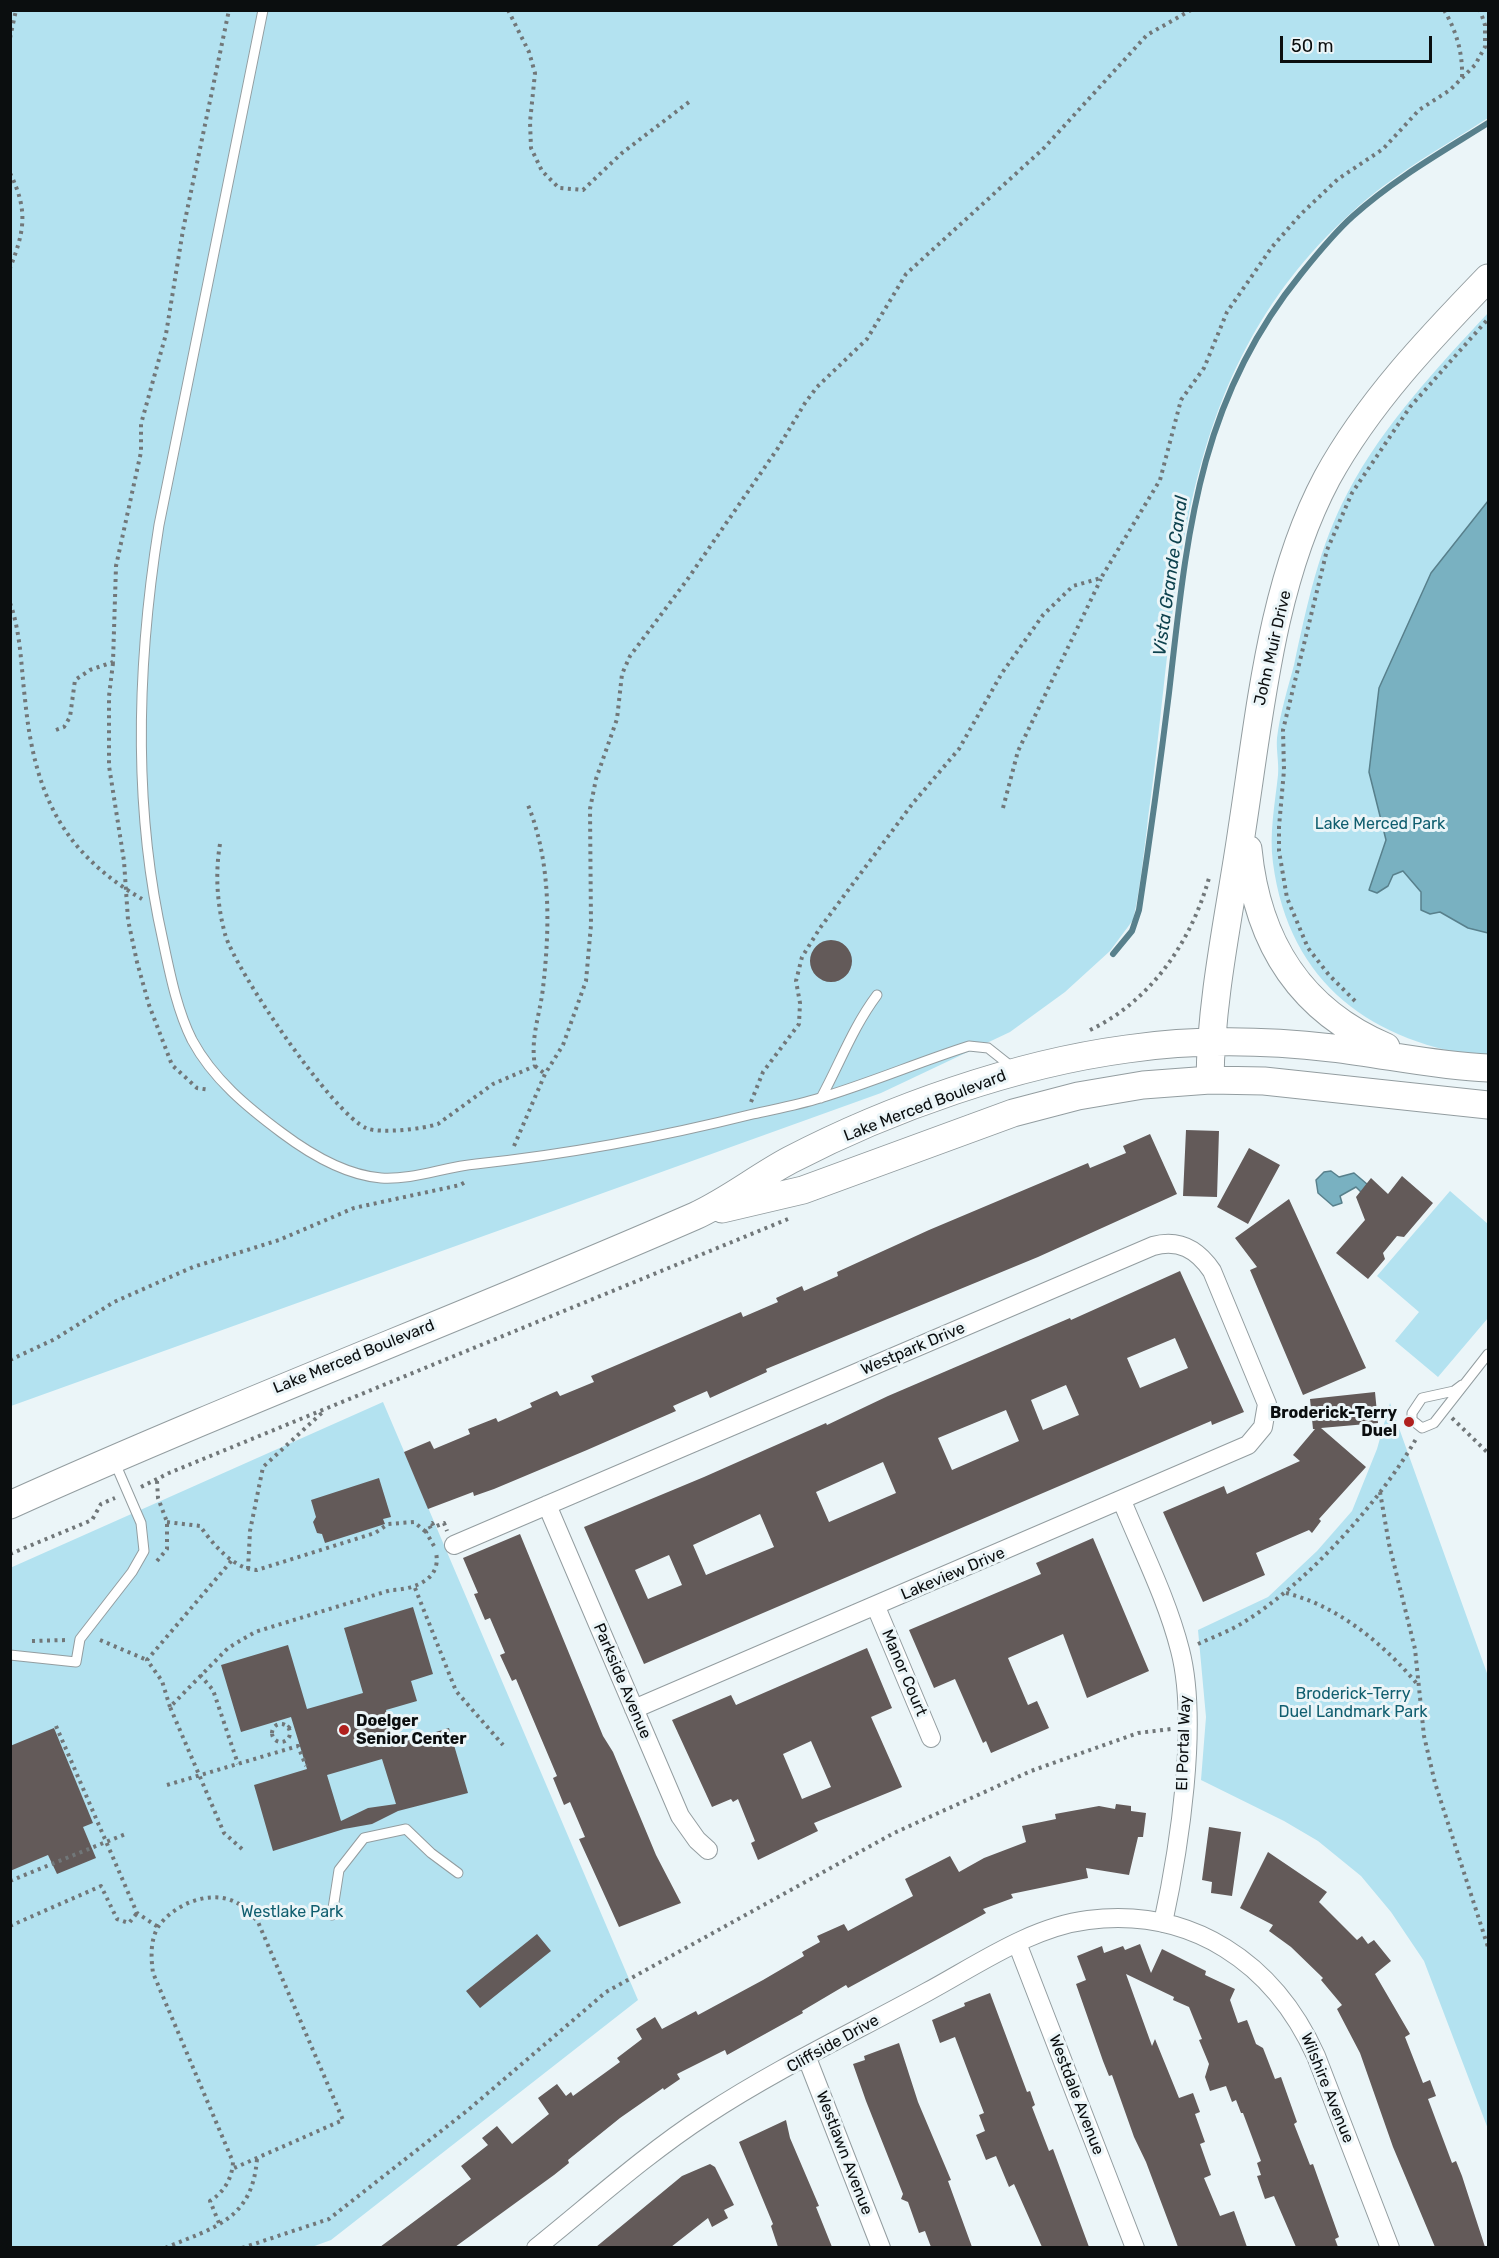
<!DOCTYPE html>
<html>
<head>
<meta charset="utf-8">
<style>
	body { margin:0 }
	#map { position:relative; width:1499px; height:2258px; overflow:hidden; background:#ebf5f8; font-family:Rubik,sans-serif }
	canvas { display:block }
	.frame { position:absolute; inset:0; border:12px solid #0b0e0f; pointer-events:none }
	.scale { position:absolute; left:1280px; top:36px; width:152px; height:27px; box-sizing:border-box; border:3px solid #0b0e0f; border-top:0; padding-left:8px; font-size:18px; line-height:21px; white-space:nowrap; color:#0b0e0f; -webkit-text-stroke:4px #ebf5f8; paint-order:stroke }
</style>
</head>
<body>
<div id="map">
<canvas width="1499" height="2258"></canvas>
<div class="frame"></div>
<div class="scale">50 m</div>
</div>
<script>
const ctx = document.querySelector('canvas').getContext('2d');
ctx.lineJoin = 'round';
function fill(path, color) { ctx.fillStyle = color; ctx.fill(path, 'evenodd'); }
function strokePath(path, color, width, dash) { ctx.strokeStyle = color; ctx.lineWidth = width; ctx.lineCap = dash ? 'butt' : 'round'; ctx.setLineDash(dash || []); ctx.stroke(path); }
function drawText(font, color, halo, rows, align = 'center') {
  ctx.font = font + ' Rubik,sans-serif'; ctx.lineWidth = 6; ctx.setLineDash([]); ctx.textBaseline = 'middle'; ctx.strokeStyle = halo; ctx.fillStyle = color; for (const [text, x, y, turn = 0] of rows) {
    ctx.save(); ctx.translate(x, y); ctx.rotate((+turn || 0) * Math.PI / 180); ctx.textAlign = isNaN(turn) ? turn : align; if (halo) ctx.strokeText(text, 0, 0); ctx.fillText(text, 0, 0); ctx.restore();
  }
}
fill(new Path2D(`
	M11,11H1488V118C1441,148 1392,175 1351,213C1167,379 1180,604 1147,828C1143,858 1140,890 1133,920L1110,951L1065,992L1010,1032L881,1093L11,1406Z
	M1488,313V1057C1373,1044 1289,984 1273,863C1269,833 1275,804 1278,775C1279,762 1276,750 1277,738C1280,713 1288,688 1294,665C1307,605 1319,546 1348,492C1384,424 1437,368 1488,313Z
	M1450,1191L1488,1224V1318L1438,1377L1395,1341L1419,1312L1377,1276Z
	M383,1402L638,2000L331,2240L309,2248L11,2247L10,1568Z
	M1390,1403L1488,1676V2129L1424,1961L1391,1912L1361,1876L1318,1841L1284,1821L1201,1780L1206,1717L1198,1630L1268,1597L1317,1551L1352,1511L1377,1449Z`), '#b3e2f0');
const water = new Path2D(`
	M1488,501V933L1468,928L1440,912L1430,914L1421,910V892L1403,871L1393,875L1388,886L1377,893L1369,890L1386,840L1369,772L1379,688L1431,573Z
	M1331,1171L1339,1177L1354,1173L1374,1190L1367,1198L1356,1187L1340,1196L1342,1203L1333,1206L1318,1193L1316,1180L1324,1172Z`);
fill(water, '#79b1c1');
strokePath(water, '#58808c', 1.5);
strokePath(new Path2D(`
	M1113,954L1132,931L1139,910C1150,838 1160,766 1169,693C1187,536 1197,402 1301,274C1317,254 1334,233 1353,216C1394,179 1442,152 1488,123`), '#58808c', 6);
fill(new Path2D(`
	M810 961a21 21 0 1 1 42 0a21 21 0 1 1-42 0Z
	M1186,1130L1219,1131L1217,1197L1183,1196Z
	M1150,1134L1177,1194L1038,1257L766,1369L767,1372L710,1398L707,1391L673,1406L676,1411L587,1450L494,1489L474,1496L473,1492L428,1509L404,1452L430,1441L434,1449L470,1434L468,1429L496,1418L498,1422L532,1407L530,1403L557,1391L560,1396L594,1382L591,1376L741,1312L743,1317L778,1302L776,1298L802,1286L804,1291L838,1276L837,1272L929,1230L1088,1163L1090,1168L1126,1153L1123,1146Z
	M1249,1148L1280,1165L1248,1224L1217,1207Z
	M1402,1176L1433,1203L1404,1237L1397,1236L1383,1253L1385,1259L1368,1279L1336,1253L1365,1220L1356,1197L1371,1178L1388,1194Z
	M1289,1199L1366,1368L1303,1395L1250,1270L1257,1267L1235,1238Z
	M1180,1271L1244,1412L1212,1425L1211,1421L644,1664L584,1527L704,1477L826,1423L827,1425L888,1396L1070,1318L1071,1320ZM1175,1338L1188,1368L1140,1388L1127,1358ZM1066,1385L1079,1415L1043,1430L1031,1400ZM1006,1410L1019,1441L952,1470L938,1438ZM883,1462L896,1493L829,1522L816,1492ZM760,1514L774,1547L706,1575L693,1545ZM669,1555L682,1585L648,1599L635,1570Z
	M1375,1392L1378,1423L1321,1428L1366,1467L1319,1519L1321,1521L1312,1533L1309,1530L1256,1553L1265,1575L1203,1602L1163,1512L1224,1486L1227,1494L1300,1461L1293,1455L1315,1429H1313L1310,1399Z
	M379,1478L391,1517L383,1519L385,1524L325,1543L322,1534L317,1533L313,1522L316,1517L311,1500Z
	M520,1534L603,1736L613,1752L656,1855L681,1903L619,1927L579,1839L585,1837L570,1802L564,1805L553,1778L557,1776L516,1679L512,1681L500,1655L505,1653L490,1618L485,1620L474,1594L478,1593L463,1558Z
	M1093,1538L1149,1671L1087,1698L1063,1634L1008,1658L1028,1705L1037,1701L1049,1728L991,1753L986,1741L983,1743L955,1679L934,1688L909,1630L1041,1574L1036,1563Z
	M413,1607L433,1674L411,1681L417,1701L386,1710L396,1744L449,1728L468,1793L398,1811L372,1824L344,1829L273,1851L254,1785L307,1769L291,1717L241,1732L221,1665L288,1645L307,1709L363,1693L344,1628ZM382,1759L396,1804L368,1808L341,1821L327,1775Z
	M867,1648L892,1708L871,1717L902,1787L814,1823L818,1831L758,1860L751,1843L755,1841L738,1799L733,1802L731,1799L712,1807L672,1720L731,1695L736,1705ZM811,1741L831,1787L802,1799L783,1754Z
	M54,1728L93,1823L83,1827L96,1858L57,1874L48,1855L10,1871V1746Z
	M1116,1804L1131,1806V1811L1146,1813L1143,1837H1138L1129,1875L1086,1868L1088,1878L1011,1894L1013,1898L983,1909L986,1913L848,1988L846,1985L802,2011L803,2013L727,2055L725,2050L677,2074L680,2079L664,2090L663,2088L620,2118L568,2160L569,2163L554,2175L455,2247H380L471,2179L461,2166L488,2145L482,2138L497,2126L512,2144L549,2114L538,2098L557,2084L566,2096L571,2092L573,2096L620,2062L617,2058L642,2039L636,2029L655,2017L662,2029L696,2011L698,2015L763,1980L804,1956L802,1952L820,1942L817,1936L844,1924L848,1931L913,1896L905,1879L950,1856L959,1872L984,1858L1026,1842L1022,1826L1056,1819L1055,1814L1099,1806L1115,1809Z
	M1209,1827L1241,1832L1232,1896L1211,1893L1212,1882L1202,1880Z
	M1268,1852L1327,1892L1319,1902L1357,1940L1362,1936L1368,1944L1374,1940L1391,1961L1375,1974L1410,2034L1405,2037L1423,2083L1430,2080L1436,2096L1428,2099L1452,2163L1456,2161L1462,2176L1485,2247H1435L1393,2147L1360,2053L1337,2009L1342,2005L1321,1980L1323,1978L1291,1947L1269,1931L1273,1925L1240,1908Z
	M537,1934L551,1951L480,2008L466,1991Z
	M1140,1944L1151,1973L1162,1949L1206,1971L1205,1975L1235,1989L1230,2000L1238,2023L1247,2020L1256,2044L1263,2048L1275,2079L1281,2077L1297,2122L1294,2124L1310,2165L1313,2164L1339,2237L1335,2239L1338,2247H1296L1274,2196L1265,2199L1257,2176L1261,2175L1257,2163L1261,2161L1243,2113H1241L1236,2100L1232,2102L1226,2086L1210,2091L1205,2077L1209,2064L1199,2040L1202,2039L1189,2007L1173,2000L1174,1997L1126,1974L1152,2046L1155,2039L1179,2098L1193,2093L1200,2112L1195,2114L1205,2142L1200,2144L1211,2175L1204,2178L1220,2216L1234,2211L1247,2247H1178L1146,2162L1134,2137L1112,2075L1109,2076L1103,2061L1076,1984L1086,1980L1077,1956L1102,1946L1104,1953L1123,1946L1125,1950Z
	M990,1993L1027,2092L1030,2091L1035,2105L1032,2107L1049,2151L1053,2149L1089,2247H1042L1014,2184L1009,2187L996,2156L986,2160L976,2135L985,2131L979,2115L984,2113L969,2074L955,2037L940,2043L932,2020L965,2006L964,2003Z
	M899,2043L918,2102L951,2180L948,2181L972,2247H931L925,2231L919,2233L908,2202L901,2199L903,2194L866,2101L853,2064L865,2060L864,2056Z
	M786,2120L790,2138L819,2206L816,2207L832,2247H778L771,2226L773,2224L739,2142Z
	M710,2164L715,2167L734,2205L724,2210L728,2218L712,2227L708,2218L671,2247H596L682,2176Z`), '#635a59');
const lane = new Path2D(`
	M263,10L159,525C137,663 132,804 163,941C170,974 177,1010 192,1040C213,1079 247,1107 282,1133C310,1154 345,1175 381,1178C413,1180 444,1167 476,1164C570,1154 661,1137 753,1114C775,1109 798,1105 820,1098C870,1083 919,1062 969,1046L988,1048L1012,1067
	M821,1098C840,1063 853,1027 877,995
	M1462,1385L1454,1391L1422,1398L1412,1413V1420L1422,1428L1434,1423L1488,1354
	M10,1655L76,1662L80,1639L132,1572L144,1551L141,1523L115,1463
	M332,1915L339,1870L364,1838L406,1829L431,1853L458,1873`);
const street = new Path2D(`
	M1122,1501C1142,1550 1167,1599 1180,1650C1199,1723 1179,1849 1163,1923
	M547,1505L680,1816L697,1840L708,1850
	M454,1545L1153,1246C1179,1239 1197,1249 1212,1271L1267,1404L1263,1427L1248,1445L634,1709
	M876,1607L931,1738
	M1017,1943L1135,2248
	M807,2058L881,2248
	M536,2248C592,2203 646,2154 706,2115C776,2069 854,2032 927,1992C977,1965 1031,1927 1088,1920C1192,1907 1274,1963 1316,2056L1390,2248`);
const secondary = new Path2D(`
	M1248,849C1257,941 1299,1010 1386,1047
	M1210,1080C1211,996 1230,912 1242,829C1260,713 1271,583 1327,478C1368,403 1429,339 1488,278
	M722,1209L803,1190L1013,1113L1078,1096L1143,1085L1210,1080L1264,1081L1488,1105
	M10,1505C236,1403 468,1315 695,1216C728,1201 758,1177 790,1160C890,1108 1015,1064 1127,1049C1195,1039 1263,1040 1332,1048C1384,1054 1436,1066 1488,1068`);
strokePath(lane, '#939da0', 11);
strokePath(street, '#939da0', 20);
strokePath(secondary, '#939da0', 29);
strokePath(new Path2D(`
	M508,10L529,52L535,73L530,122L531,148L542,171L559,188L583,190L622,153L689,102
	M1444,10C1457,32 1463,54 1462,79
	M10,38L16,10
	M10,173C28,210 25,230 10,268
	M10,603C21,633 21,667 25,699C34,791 60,851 142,899
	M113,663L109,696V766L124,861L128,920L137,962L149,1005L172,1065L197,1088L210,1090
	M56,730L64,727L70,717L75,680L90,670L113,662L116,566L141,452V424L166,334L183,230L229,10
	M1003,808L1018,751L1101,579
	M220,844C215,874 217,904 225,934C235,970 333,1114 366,1128C379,1134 423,1129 438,1124L493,1084L535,1066C530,1038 540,1015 543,988C550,927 551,862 528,805
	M1355,1001L1329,975L1308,948L1287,898L1279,851V827L1284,770L1283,730L1327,550L1352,493L1410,407L1488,319
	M1090,1030C1151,1001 1191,942 1209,878
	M535,1066L545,1074
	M751,1102L763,1072L799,1024L800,1003L796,981L802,957L820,928L913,803L959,749L1002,673L1043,615L1073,586L1101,578L1160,480L1181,400L1204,368L1227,312L1272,247L1301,214L1338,179L1383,149L1419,110L1450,90L1475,65L1485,47V25L1480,10
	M514,1146L545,1074L563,1045L586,981L591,925L590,809L596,779L617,719L622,674L630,656L687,580L778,448L805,403L817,387L867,339L906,274L1044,148L1147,35L1191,10
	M10,1360L55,1339L114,1302L193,1267L279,1240L354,1208L460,1185L467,1181
	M1452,1418L1488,1453
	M141,1487L169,1473L788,1219
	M1380,1492L1389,1544L1415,1649L1424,1736L1435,1783L1488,1947
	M167,1522L200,1526C213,1544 233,1569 257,1570L375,1533L388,1524L414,1522L426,1532
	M434,1546L426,1532L431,1529L429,1525L432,1523L434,1527L444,1523L447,1531
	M10,1554L92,1520L101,1504L115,1498
	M157,1561L167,1549V1522L158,1498L157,1481
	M248,1569L250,1531L263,1467L325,1410
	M415,1588L456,1691L503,1745
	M1286,1593C1338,1606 1384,1644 1418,1685
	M100,1640L147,1660
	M32,1641L67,1640
	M1198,1644C1213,1637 1230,1631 1244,1622C1306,1584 1380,1502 1416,1439
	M200,1675L213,1690L238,1764
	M170,1707L162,1681L147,1660L233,1559
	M272 1733a9 9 0 1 1 18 0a9 9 0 1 1-18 0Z
	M56,1726L137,1913L158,1927
	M288,1728L293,1723
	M167,1785L298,1746L306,1766
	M242,1849L224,1833L170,1707L228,1648L255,1632L391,1590C412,1590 442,1580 436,1553
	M10,1881L128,1833
	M10,1926L101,1886L117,1919L129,1923L137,1913
	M219,2223L210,2201C224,2192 232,2179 233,2162L153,1973C151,1958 150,1941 158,1927C173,1905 208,1890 233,1901C243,1905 251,1914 258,1922L343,2120L232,2169
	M165,2248C215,2227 252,2220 257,2159
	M242,2248L329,2219L468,2110L606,1992L894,1833L1031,1771L1138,1733L1171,1729`), '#717779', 4, [3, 4.5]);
strokePath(lane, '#fff', 9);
strokePath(street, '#fff', 18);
strokePath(secondary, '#fff', 27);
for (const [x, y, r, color] of [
	[1409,1422,6,"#b0201e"],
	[344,1730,6,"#b0201e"]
]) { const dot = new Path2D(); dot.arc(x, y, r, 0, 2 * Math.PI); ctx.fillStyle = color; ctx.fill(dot); strokePath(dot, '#ebf5f8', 2); }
drawText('16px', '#0b0e0f', '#ebf5f8', [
	["John Muir Drive",1273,648,-77],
	["Lake Merced Boulevard",925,1106,-21],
	["Westpark Drive",913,1349,-23],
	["Lake Merced Boulevard",354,1357,-22],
	["Lakeview Drive",953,1574,-23],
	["Manor Court",904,1673,67],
	["Parkside Avenue",622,1681,67],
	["El Portal Way",1184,1743,-88],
	["Cliffside Drive",833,2044,-29],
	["Wilshire Avenue",1327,2088,68],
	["Westdale Avenue",1076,2095,69],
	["Westlawn Avenue",844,2153,69]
]);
drawText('16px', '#105e6f', '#ebf5f8', [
	["Lake Merced Park",1380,824],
	["Broderick-Terry",1353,1694],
	["Duel Landmark Park",1353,1712],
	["Westlake Park",292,1912]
]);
drawText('bold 16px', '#0b0e0f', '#ebf5f8', [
	["Broderick-Terry",1397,1413],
	["Duel",1397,1431],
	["Doelger",356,1721,"left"],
	["Senior Center",356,1739,"left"]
], 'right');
drawText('italic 18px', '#0e424e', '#ebf5f8', [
	["Vista Grande Canal",1171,576,-82]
]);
</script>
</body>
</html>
